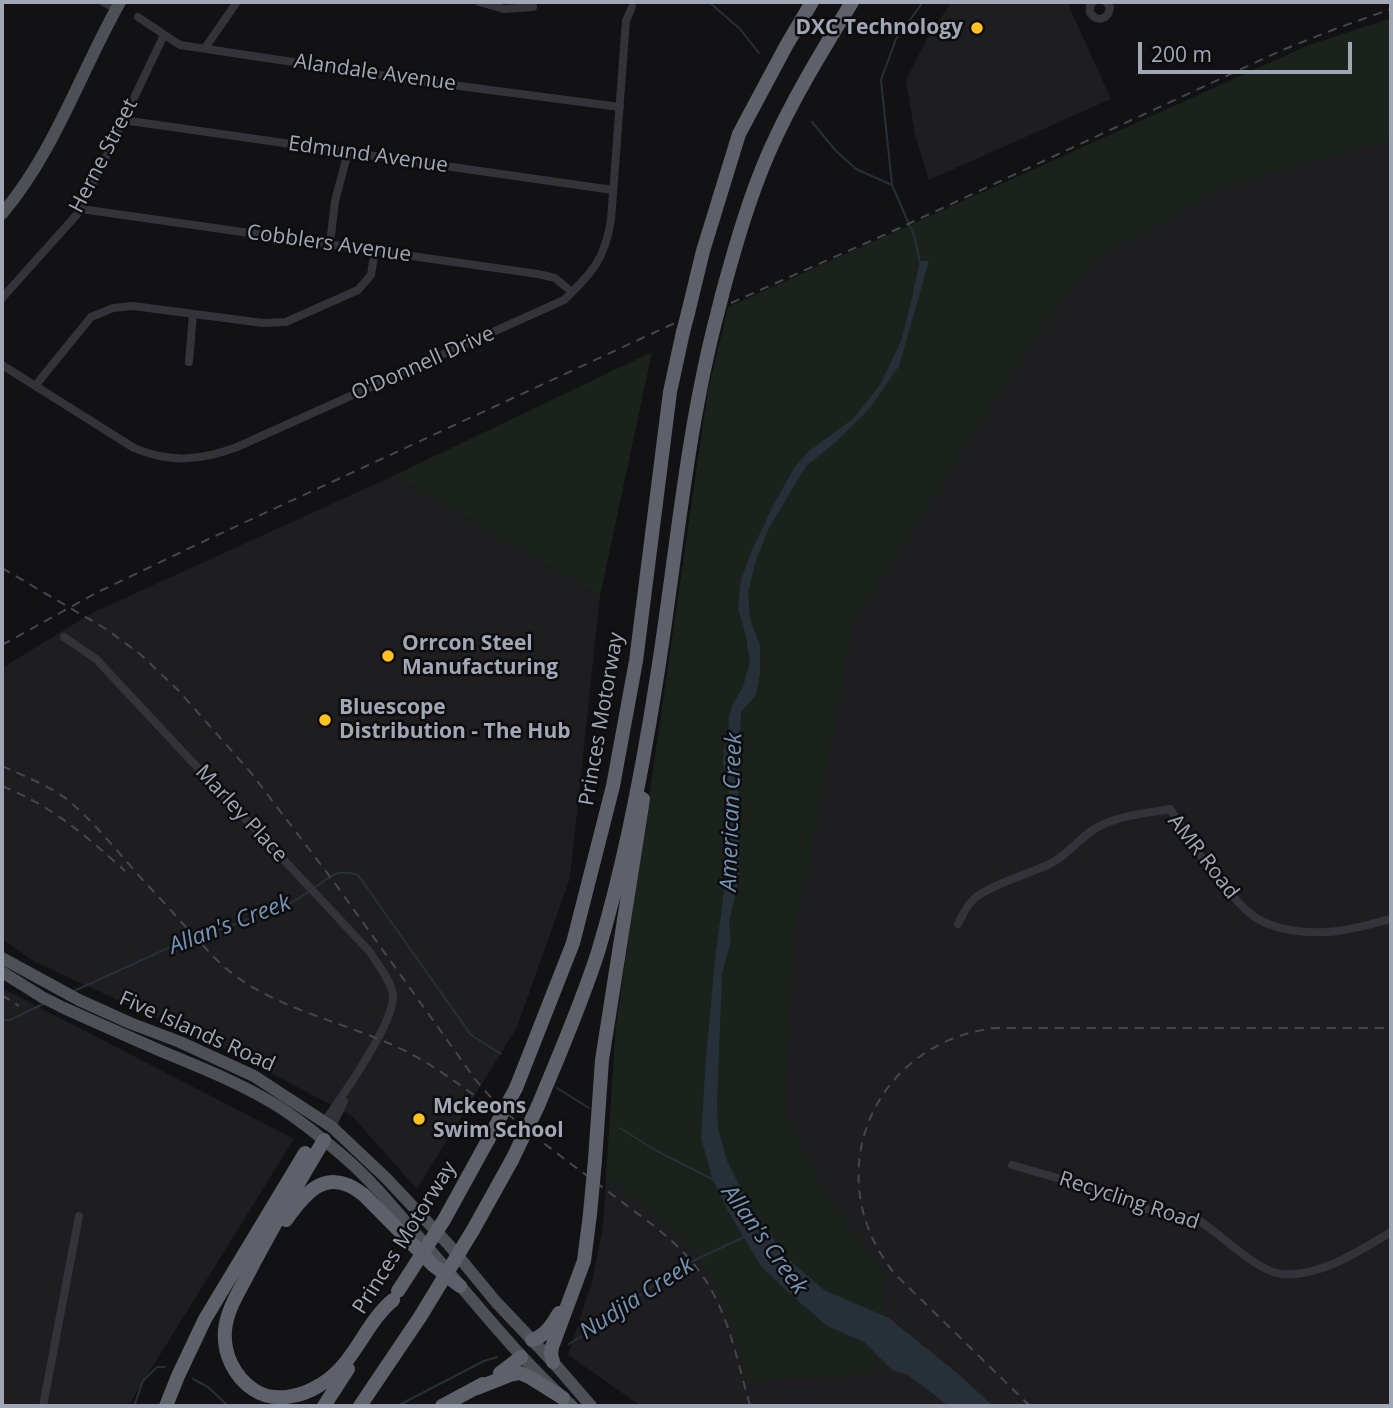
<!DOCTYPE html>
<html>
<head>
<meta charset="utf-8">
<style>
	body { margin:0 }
	#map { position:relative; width:1393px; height:1408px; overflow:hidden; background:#121214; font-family:"Open Sans",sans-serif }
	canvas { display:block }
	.frame { position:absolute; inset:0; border:4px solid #a2a7b5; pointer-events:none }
	.scale { position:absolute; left:1138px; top:42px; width:214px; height:32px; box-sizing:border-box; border:4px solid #a2a7b5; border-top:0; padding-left:9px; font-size:21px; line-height:24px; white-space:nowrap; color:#a2a7b5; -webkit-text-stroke:5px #0d0d0f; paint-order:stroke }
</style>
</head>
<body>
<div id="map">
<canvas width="1393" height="1408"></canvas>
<div class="frame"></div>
<div class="scale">200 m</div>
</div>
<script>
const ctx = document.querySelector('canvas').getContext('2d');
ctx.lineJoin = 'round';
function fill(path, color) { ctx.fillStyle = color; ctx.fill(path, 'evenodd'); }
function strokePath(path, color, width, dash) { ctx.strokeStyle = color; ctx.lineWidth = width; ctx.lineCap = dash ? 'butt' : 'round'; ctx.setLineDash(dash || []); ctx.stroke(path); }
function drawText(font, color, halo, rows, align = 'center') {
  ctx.font = font + ' "Open Sans",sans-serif'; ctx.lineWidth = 5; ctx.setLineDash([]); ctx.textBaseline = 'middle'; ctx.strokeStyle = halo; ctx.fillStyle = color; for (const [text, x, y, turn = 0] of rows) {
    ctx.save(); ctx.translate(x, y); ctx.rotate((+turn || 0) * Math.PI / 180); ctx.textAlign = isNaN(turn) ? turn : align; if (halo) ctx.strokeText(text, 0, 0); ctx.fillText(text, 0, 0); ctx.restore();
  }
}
fill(new Path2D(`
	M952,2H1067L1111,99L929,180L915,135L906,80L930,33Z
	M1391,18V1406H641L568,1355L592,1282L603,1226L616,1026L708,390Z
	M395,475L600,596L570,878L517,1027L417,1189L352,1116L229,1051L35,962L2,939V668L92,613Z
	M2,988L294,1139L128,1406H2Z`), '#1e1e21');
fill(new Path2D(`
	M1391,18V141L1361,147L1223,188L1095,260L1036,336L852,625L820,809L795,931L785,1114L828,1197L886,1276L874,1374L747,1382L729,1318L695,1248L606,1176L616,1026L708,390L728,307L1309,45Z
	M652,352L600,596L395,475Z`), '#1a221b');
fill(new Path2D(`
	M920,261H929L899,366L869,409L835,443L806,466L769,528L756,560L748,592L750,619L760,645V673L756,695L741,712L740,735L735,767L738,789L740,822L739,876L729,923L731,941L722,974L717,1103L718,1128L727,1161L752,1210L789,1260L824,1290L889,1318L957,1373L993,1406H949L908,1375L892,1370L864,1342L827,1326L787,1291L761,1266L729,1213L713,1180L701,1138L706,1057L716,950L729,856L727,846L730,830L725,815L729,790L723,763L724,748L728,738L729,716L733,704L743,687L750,662L746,636L738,608L741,579L753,548L774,504L794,468L808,452L854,418L880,385L901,341L912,298Z`), '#273038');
strokePath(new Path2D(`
	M709,2L740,29L759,53
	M812,122L836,151L856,169L892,185L915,238L920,263
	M892,185L881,80L896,39L923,2
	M314,888C332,876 336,868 358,875L471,1035L501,1054
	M74,991L166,949L288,905L310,891
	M2,1020H10L43,1004
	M557,1088L589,1108
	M620,1128L655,1150L714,1180
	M569,1344L589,1332L678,1268L744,1237
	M193,1379L208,1387L228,1406
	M134,1406L143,1381L157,1367H165
	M397,1406L484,1361L497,1357`), '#273038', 2);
strokePath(new Path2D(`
	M103,2L116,8
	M479,2L504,9L533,7
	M1093,2L1090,6V13C1098,23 1109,19 1110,7L1106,2
	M138,17L180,45L406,79L620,107
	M205,48L237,2
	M123,120L613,190
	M81,209L538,274L555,278L572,292
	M330,244L335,201L348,152
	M2,298L80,211L164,35
	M189,362L193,314
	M2,365L134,448C170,463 200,461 237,447L564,300C592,273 605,259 611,220L626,21L632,7
	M35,386L91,317L113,308L133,306L263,323L286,322L358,290L371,275L375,250
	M64,637L96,659L370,952C378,965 390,979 393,994C396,1021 341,1098 324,1122
	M958,924C962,916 966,907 972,901C984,886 1035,873 1055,861C1072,851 1083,833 1102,825C1123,815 1148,813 1170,809C1189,838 1207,868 1230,893C1239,903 1247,913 1258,919C1279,931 1304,933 1327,932C1349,931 1370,924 1391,919
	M332,1127L344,1101
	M1012,1165C1039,1173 1067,1180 1094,1190C1107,1195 1120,1202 1134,1206C1156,1214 1180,1209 1201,1222C1223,1236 1258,1272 1282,1274C1321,1277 1359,1251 1391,1232
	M43,1406L79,1216`), '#333339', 8);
strokePath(new Path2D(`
	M2,214C55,151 80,73 120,2
	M2,958L79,1000L130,1023L180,1042L254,1076L332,1127L386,1178L449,1245L496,1302L553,1362L591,1406
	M2,972L42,997L64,1008C97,1023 129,1037 161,1051C200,1067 240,1083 276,1105C300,1120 322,1138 343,1156C370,1179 393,1207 416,1234C467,1292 514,1354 572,1406`), '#4e5058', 12);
strokePath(new Path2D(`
	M722,295C735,247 749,198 769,152C792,100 822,51 852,2
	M688,313L703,251L739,134L786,46L812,2
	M516,1088L573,943L613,786L636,661L670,392L683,332
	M538,1106C559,1055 581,1005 598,952C624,866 642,772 656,683C676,560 686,431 718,311
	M324,1140C297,1185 271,1230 247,1276C238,1293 227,1310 225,1330C223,1353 234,1377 254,1390C274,1403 301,1397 320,1385C354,1366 364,1324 393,1300
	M595,1160L602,1060L643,799
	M286,1220C307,1190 328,1166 364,1195L433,1265L460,1286
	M444,1220L488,1140
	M473,1230L512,1160
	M532,1340C545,1336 552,1325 559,1313
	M553,1362L551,1354L552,1347L584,1261L590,1214
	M500,1373L521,1357
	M477,1388L510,1375L520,1373L531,1378L563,1398
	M166,1406L178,1376L205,1319L305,1153
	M324,1406L348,1369
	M360,1406L420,1317
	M442,1406L483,1384`), '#5e616a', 14);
strokePath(new Path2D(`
	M731,303L893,231L1280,51L1335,29L1391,9
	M2,568L106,629L140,654L178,690L252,774L334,882L475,1079C498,1108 525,1129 554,1151C579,1170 605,1189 630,1208C659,1229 687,1251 706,1281C730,1319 738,1364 750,1406
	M2,645L96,593L198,544L677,322
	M2,766C24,776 48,785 68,800C95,823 117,851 141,878C155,893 170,909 184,925C199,940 212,957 229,971C274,1007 335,1020 388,1043C427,1059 458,1084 492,1108
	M2,786C52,806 85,835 125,871
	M2,995L19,1006
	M1030,1406L894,1273C817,1176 872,1043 995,1028H1391`), '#46474e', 2, [9, 7]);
strokePath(new Path2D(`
	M718,311L722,295
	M683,332L688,313
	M488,1140L516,1088
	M512,1160L538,1106
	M590,1214L595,1160
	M398,1291L444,1220
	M420,1317L473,1230`), '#5e616a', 14);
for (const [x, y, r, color] of [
	[977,28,7,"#ffc11f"],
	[388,656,7,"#ffc11f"],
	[325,720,7,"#ffc11f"],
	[419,1119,7,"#ffc11f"]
]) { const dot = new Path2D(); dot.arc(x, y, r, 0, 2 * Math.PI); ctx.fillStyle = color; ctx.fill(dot); strokePath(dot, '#0d0d0f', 2.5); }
drawText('bold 21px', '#a2a7b5', '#0d0d0f', [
	["DXC Technology",963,28,"right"],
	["Orrcon Steel",402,644],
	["Manufacturing",402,668],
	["Bluescope",339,708],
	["Distribution - The Hub",339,732],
	["Mckeons",433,1107],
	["Swim School",433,1131]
], 'left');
drawText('21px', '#a2a7b5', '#0d0d0f', [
	["Alandale Avenue",375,73,8],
	["Edmund Avenue",368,155,8],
	["Herne Street",104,156,-63],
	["Cobblers Avenue",329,244,8],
	["O'Donnell Drive",423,364,-24],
	["Princes Motorway",602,719,-80],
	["Marley Place",241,814,47],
	["AMR Road",1203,857,52],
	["Five Islands Road",197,1032,24],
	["Recycling Road",1129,1201,18],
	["Princes Motorway",405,1238,-58]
]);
drawText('italic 23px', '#7693b4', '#0d0d0f', [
	["American Creek",732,812,-88],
	["Allan's Creek",230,925,-21],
	["Allan's Creek",764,1240,54],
	["Nudjia Creek",637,1299,-33]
]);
</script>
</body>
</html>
